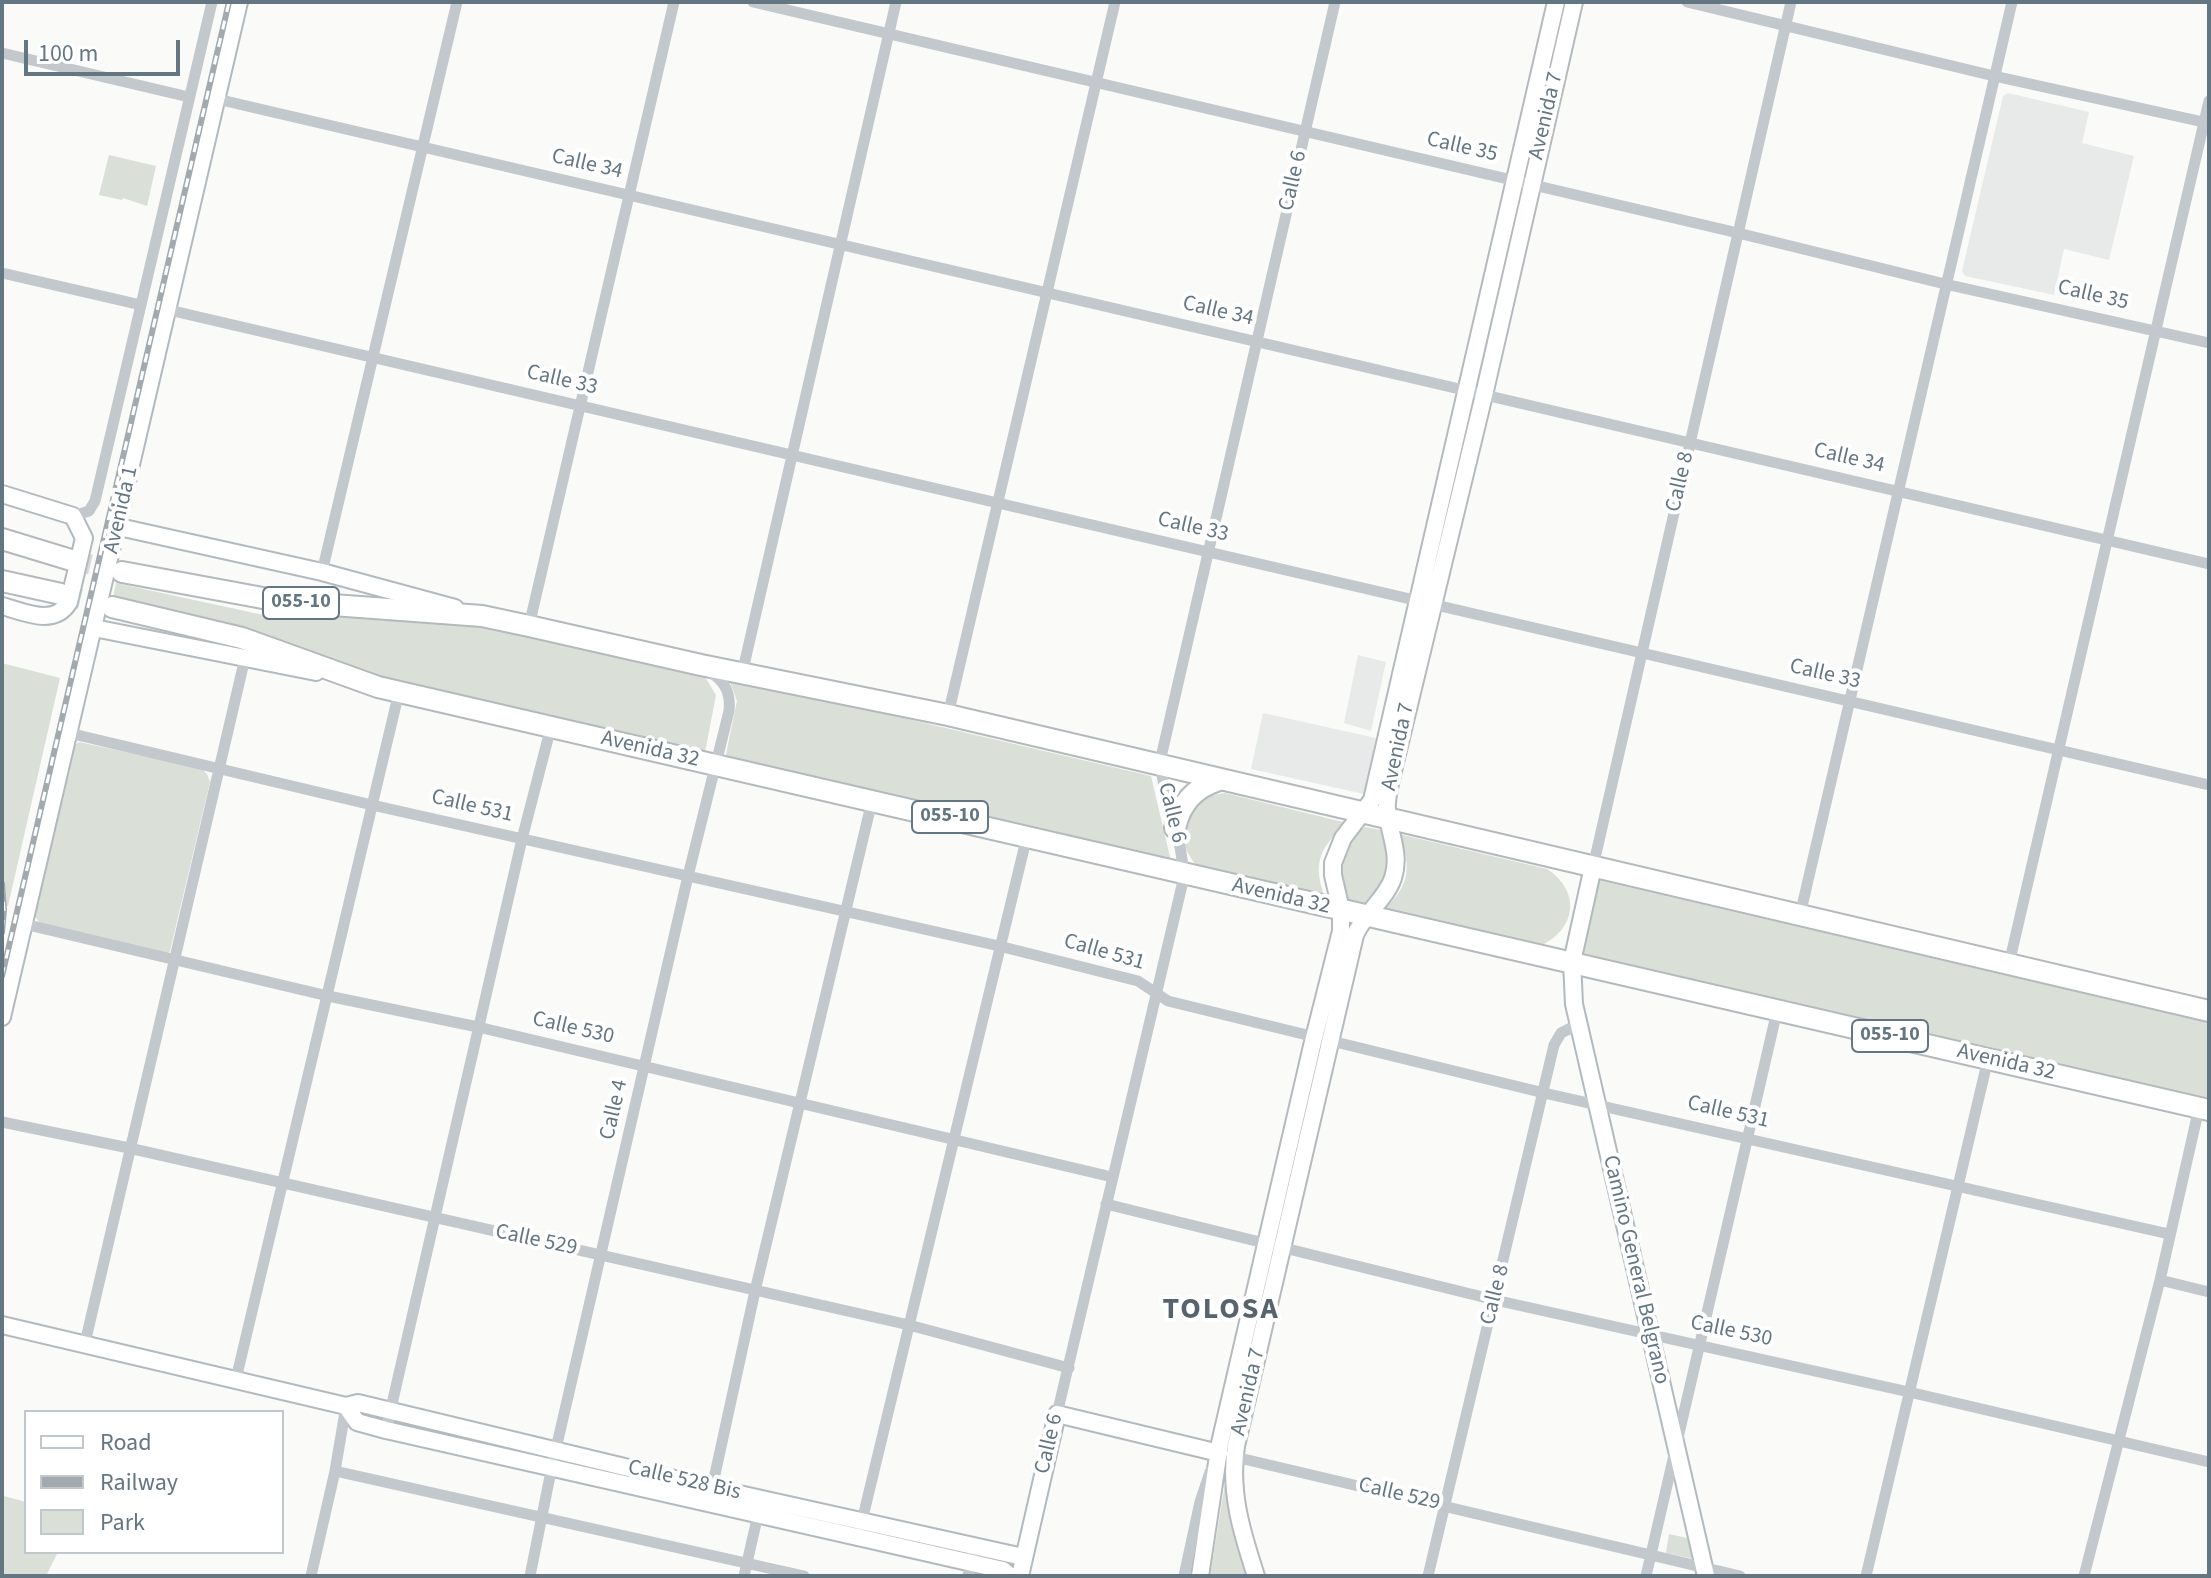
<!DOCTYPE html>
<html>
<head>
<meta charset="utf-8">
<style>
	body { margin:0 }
	#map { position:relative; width:2211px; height:1578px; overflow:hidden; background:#fafaf8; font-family:"Source Sans 3",sans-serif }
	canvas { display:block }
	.frame { position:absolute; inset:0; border:4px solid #657683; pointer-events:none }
	.legend { position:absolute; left:24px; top:1410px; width:260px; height:144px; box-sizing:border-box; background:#fff; border:2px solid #c1c8cd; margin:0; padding:10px 14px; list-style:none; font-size:24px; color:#657683 }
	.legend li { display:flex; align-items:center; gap:16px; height:40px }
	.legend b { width:40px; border:2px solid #c1c8cd }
	.scale { position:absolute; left:24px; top:40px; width:156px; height:36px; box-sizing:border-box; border:4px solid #657683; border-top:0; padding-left:10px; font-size:24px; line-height:28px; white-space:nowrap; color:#657683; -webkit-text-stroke:6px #fff; paint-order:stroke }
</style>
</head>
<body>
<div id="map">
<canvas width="2211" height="1578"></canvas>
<div class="frame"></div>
<ul class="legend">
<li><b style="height:10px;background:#fff"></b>Road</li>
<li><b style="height:10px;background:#a2aab0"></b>Railway</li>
<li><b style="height:22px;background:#dadfd7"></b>Park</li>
</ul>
<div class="scale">100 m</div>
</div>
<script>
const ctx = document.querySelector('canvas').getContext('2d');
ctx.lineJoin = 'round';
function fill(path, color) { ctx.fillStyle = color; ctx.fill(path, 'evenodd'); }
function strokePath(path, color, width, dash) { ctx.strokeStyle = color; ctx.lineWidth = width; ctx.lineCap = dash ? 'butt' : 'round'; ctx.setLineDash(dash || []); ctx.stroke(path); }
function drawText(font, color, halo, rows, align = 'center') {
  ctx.font = font + ' "Source Sans 3",sans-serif'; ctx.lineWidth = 8; ctx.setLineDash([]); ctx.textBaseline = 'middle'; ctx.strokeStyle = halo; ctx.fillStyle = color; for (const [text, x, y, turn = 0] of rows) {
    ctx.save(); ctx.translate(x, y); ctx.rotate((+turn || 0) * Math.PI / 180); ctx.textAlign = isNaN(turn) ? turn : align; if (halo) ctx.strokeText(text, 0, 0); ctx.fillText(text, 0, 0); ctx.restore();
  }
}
fill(new Path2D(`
	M2008,93L2089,112L2082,143L2134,156L2109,260L2064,249L2054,295L1965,276L1962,271L2003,96Z
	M1358,655L1386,662L1371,731L1344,723Z
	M1263,713L1376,738L1364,794L1251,769Z`), '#e8e9e9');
fill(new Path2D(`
	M109,155L156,166L147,206L123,198L122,200L99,195Z
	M116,583L277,618L423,614L705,677L716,695L705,752L372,680L112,602Z
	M2,663L60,678L8,906L2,905Z
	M728,677L1151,776L1171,861L725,759L737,701Z
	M79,742L201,768L207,774L210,782L170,951L167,955L40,924L32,911L70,748Z
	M1225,793L1347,823C1320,847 1311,864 1326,899L1196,866C1190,856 1183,848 1183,836C1181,812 1204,794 1225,793Z
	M1365,827L1381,830C1393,848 1397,876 1381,894C1376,898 1369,902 1363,905L1346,902C1332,876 1341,844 1365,827Z
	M1399,834L1547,869C1581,891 1577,929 1540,946L1379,913C1409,890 1413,868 1399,834Z
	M1598,880L2209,1023V1104L1579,959Z
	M1227,1471L1229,1512L1249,1576H1210Z
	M4,1496L26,1502V1552H58L47,1574L50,1576H2Z
	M1669,1534L1687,1538L1694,1559L1666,1553Z`), '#dadfd7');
strokePath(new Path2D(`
	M71,560L122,572
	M61,594L112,607`), '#d5d9db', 20, [20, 10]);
const secondary = new Path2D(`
	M2,494L73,516L84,538L69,602C54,627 25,612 2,606
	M119,527L322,572L455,608
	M94,628L316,672
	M1593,867L1572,962L1574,1004L1706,1576
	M2,1017L239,2
	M2,1325L346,1406L358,1403L712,1488L1023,1557
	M346,1406L357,1422L386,1430L1003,1570L1010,1576
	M1020,1576L1057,1414L1219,1453`);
const primary = new Path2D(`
	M1200,1576L1220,1443L1312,1046L1341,931V910L1333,875V863L1343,838L1372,800L1556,2
	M1256,1576C1242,1533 1229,1492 1236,1446L1355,935C1364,914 1386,899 1393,878C1401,854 1389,834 1387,810C1386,800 1389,789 1391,779L1484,395L1574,2`);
const highway = new Path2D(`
	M2,539L71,560
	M122,572L279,601L482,616L529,626L701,665L948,715L2209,1011
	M2,581L61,594
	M112,607L242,638L378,687L2209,1110
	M1175,828C1181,803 1194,788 1219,780`);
strokePath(secondary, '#b3babf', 20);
strokePath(primary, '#b5babe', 20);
strokePath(highway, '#b4b9bd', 24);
strokePath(new Path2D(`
	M753,2L1738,233L1945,284L2209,343
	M1687,2L1994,76L2208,123
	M2,53L189,97
	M217,99L2209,564
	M2,273L141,305
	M169,310L2209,785
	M73,516L89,511L95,501L212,2
	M322,572L457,2
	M529,626L674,2
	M742,674L896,2
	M948,715L1115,2
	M69,733L372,805L999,946L1138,981L1168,1001L1544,1093L2169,1234
	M1593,867L1791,2
	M1800,915L2012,2
	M24,924L328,996L478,1027L1112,1177
	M2009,964L2209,101
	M2,1122L129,1148L909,1325L1069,1368
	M1106,1204L1495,1300L1909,1392L2209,1462
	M2160,1280L2209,1292
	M85,1343L245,658
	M236,1379L399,692
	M1057,1414L1183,881C1186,837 1157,797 1162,753L1335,2
	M386,1430L522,839L551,727
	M1231,1456L1740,1576
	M335,1471L804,1576
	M713,1493L712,1488L755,1291L872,801
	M861,1525L1027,836
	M311,1576L335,1471L346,1406
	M530,1576L552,1466L688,876L729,711C731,691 724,681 708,670
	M744,1576L759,1510
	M968,1576L972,1556
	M1184,1576L1200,1502L1210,1472
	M1428,1576L1554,1045L1561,1033L1577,1025
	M1646,1576L1777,1011
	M1866,1576L1988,1059
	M2084,1576L2160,1280L2199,1108`), '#c3c8cc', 11);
strokePath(secondary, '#fff', 16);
strokePath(primary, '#fff', 16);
strokePath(highway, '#fff', 20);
const rail = new Path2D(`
	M2,884L4,910L2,932
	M2,976L229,2`);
strokePath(rail, '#a2aab0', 6);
strokePath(rail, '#fff', 3, [9]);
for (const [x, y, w] of [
	[301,603,76],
	[950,817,76],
	[1890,1036,76]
]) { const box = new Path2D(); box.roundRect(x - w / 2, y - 16, w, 32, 6); ctx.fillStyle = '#fff'; ctx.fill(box); strokePath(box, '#657683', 2); }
drawText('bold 20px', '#657683', null, [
	["055-10",301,603],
	["055-10",950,817],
	["055-10",1890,1036]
]);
drawText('22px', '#657683', '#fff', [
	["Avenida 7",1547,116,-77],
	["Calle 35",1462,148,13],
	["Calle 34",587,165,13],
	["Calle 6",1294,181,-77],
	["Calle 35",2093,296,13],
	["Calle 34",1218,312,13],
	["Calle 33",562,381,13],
	["Calle 34",1849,459,13],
	["Calle 8",1681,482,-77],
	["Avenida 1",122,510,-77],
	["Calle 33",1193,528,13],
	["Calle 33",1825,675,13],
	["Avenida 7",1399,747,-78],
	["Avenida 32",650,750,13],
	["Calle 531",472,807,13],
	["Calle 6",1171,813,76],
	["Avenida 32",1281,897,13],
	["Calle 531",1104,953,16],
	["Calle 530",573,1029,13],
	["Avenida 32",2006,1063,13],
	["Calle 4",615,1110,-77],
	["Calle 531",1728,1113,13],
	["Calle 529",536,1241,12],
	["Camino General Belgrano",1635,1270,77],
	["Calle 8",1496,1295,-76],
	["Calle 530",1731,1332,12],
	["Avenida 7",1249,1392,-77],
	["Calle 6",1050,1444,-77],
	["Calle 528 Bis",684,1481,13],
	["Calle 529",1399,1495,13]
]);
ctx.letterSpacing = '2px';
drawText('bold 30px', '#57646e', '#fff', [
	["TOLOSA",1221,1311]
]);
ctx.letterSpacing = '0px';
</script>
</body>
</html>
